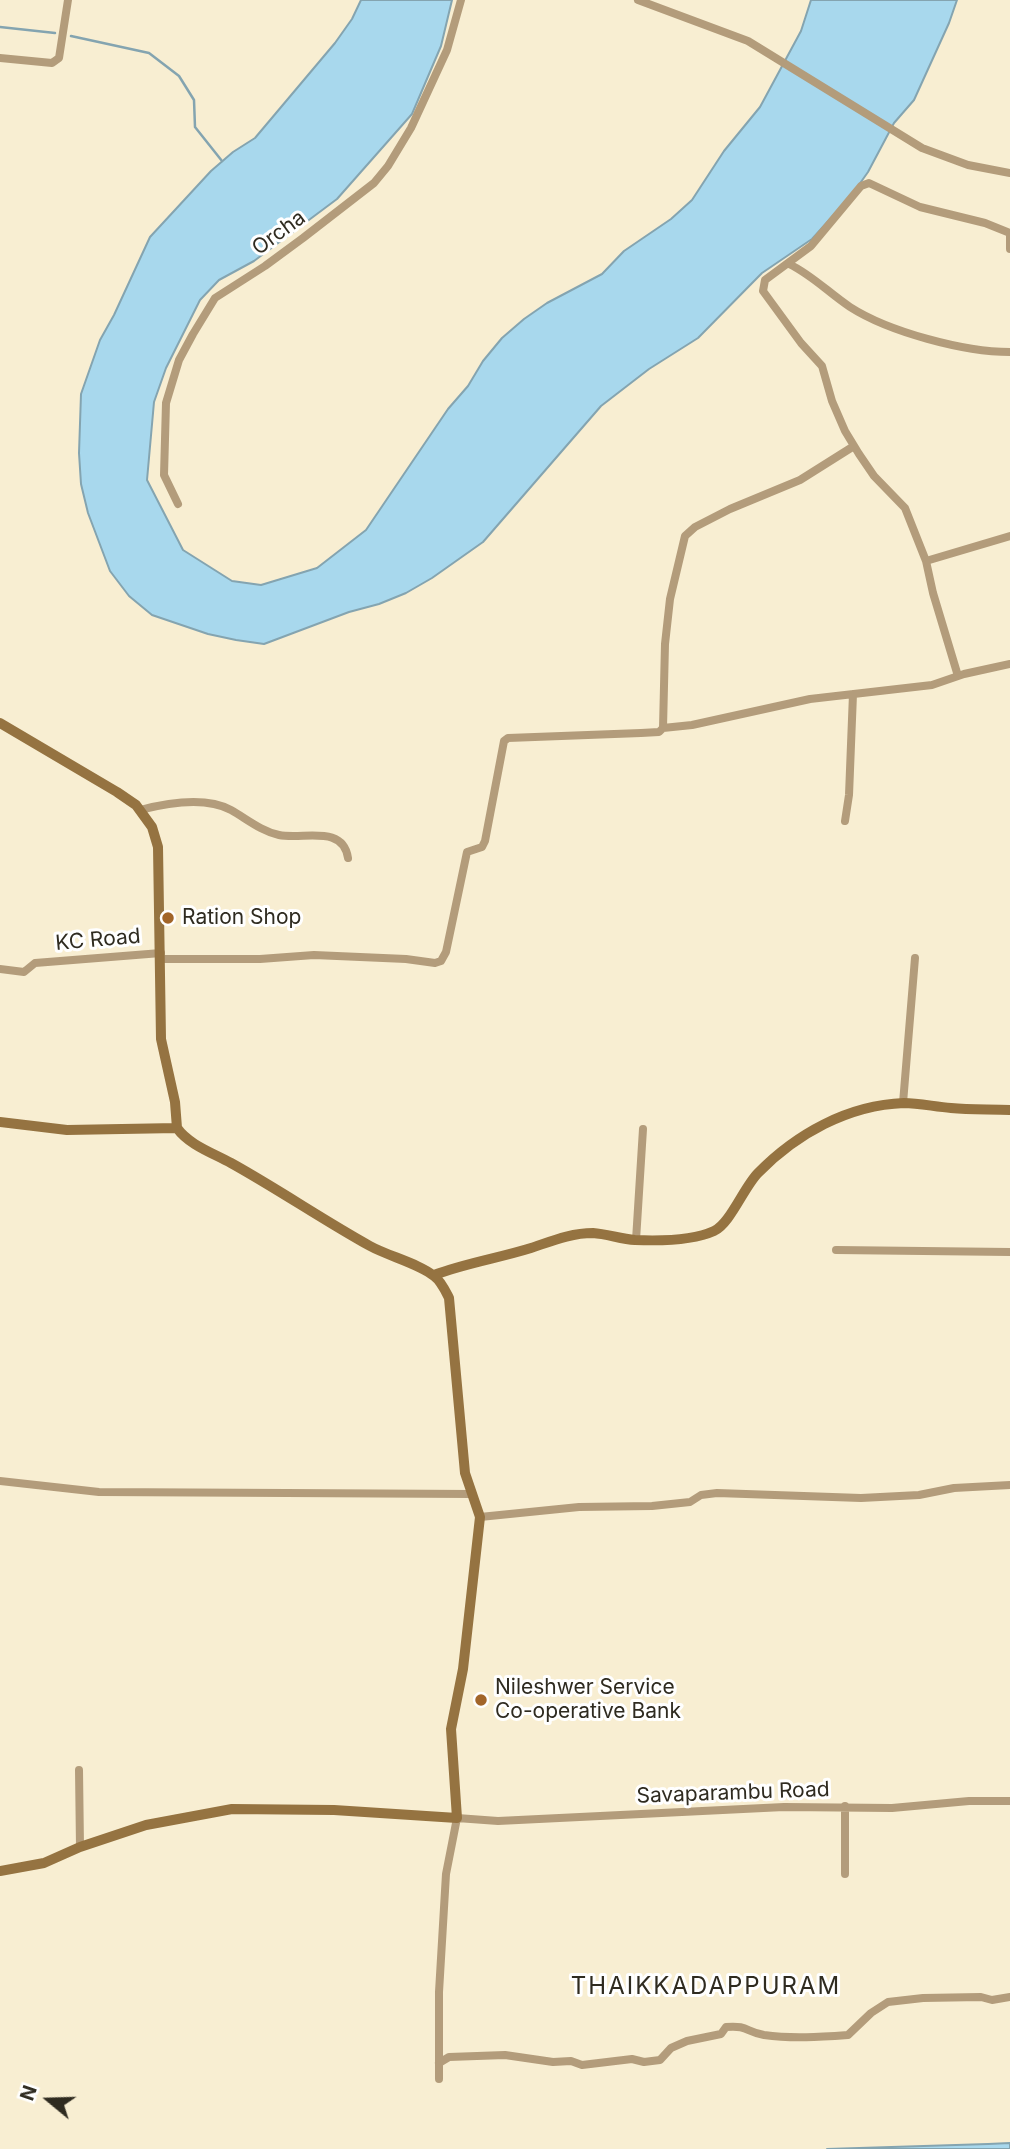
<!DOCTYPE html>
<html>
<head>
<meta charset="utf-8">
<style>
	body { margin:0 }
	#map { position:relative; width:1010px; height:2149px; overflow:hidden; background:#f8eed2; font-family:Inter,sans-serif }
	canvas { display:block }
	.north { position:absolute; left:14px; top:2065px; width:70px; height:70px; -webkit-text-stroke:5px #fff; paint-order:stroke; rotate:289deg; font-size:19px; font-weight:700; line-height:28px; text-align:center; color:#2f2b20 }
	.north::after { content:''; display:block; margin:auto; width:24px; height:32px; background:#2f2b20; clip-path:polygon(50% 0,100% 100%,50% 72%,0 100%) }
</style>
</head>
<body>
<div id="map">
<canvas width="1010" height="2149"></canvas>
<div class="north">N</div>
</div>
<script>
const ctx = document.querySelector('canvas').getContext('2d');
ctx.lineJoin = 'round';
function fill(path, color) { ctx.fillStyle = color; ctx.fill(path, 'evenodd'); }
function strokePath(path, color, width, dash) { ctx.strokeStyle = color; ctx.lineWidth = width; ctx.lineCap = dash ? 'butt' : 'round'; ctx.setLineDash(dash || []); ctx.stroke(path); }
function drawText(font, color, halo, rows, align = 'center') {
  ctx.font = font + ' Inter,sans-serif'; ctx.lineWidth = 6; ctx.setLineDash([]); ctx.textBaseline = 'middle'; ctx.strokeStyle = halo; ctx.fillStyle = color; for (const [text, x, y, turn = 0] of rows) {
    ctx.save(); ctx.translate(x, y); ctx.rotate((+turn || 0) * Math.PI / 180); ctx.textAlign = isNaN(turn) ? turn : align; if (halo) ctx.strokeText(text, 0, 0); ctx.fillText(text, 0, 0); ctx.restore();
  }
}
const water = new Path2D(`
	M361,0H452L441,46L412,114L337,199L254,261L219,280L200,300L166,368L154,402L147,480L183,550L232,581L261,585L317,568L366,530L448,409L468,386L483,361L502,338L524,319L547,303L602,274L624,251L671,219L692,200L724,151L760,107L801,31L811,0H957L949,23L914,100L894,123L868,172L851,196L812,239L762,273L698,338L649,369L601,406L483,542L432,578L406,593L379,604L349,612L264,644L236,640L208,634L152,615L129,596L110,571L88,513L81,484L79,453L81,394L100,340L114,315L150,237L211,171L233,152L255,138L335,43L352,19Z
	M1010,2143V2149H827L988,2144Z`);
fill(water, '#a8d8ed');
strokePath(water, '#84a4b0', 2);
strokePath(new Path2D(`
	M0,27L55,33
	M71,36L149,53L179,76L194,100L195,127L222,161`), '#84a4b0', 2.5);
strokePath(new Path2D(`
	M638,0L748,41L922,148L968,165L1010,173
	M0,58L52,63L59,58L68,0
	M1010,235V249
	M789,264C812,275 829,293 850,307C889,332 964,352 1010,352
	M178,504L164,475L166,403L179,360L193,334L215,298L265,266L303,238L374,183L388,166L411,128L447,50L461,0
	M926,561L1010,536
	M958,676L933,593L926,561L905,508L874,476L859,454L845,431L832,401L822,366L801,343L763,291L765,280L811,246L861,186L869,183L920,207L985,223L1010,233
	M663,728L692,725L810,699L932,685L964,674L1010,664
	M140,810C167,803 205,796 231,810C247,819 261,831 279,835C303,840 343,824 348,858
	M845,821L849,795L853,694
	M161,959H260L314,955L406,959L435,963L441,961L446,952L467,852L482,847L485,841L504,741L508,738L641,733L659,732L663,728L665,644L670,599L685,536L695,527L730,509L800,480L854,446
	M0,969L24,972L35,963L161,953
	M903,1103L915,958
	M636,1240L643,1129
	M836,1250L1010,1252
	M0,1481L99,1492L472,1494
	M480,1517L579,1507L652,1506L690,1502L701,1495L717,1493L861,1498L919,1495L954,1488L1010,1485
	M79,1770L80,1847
	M845,1806V1874
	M439,2063L449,2057L505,2055L553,2062L571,2061L582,2065L632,2059L644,2062L660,2060L671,2048L687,2041L721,2034L726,2027C748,2025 746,2032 764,2035C792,2039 820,2037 848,2035L871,2013L888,2002L923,1998L981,1997L992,2000L1010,1997
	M439,2079V1992L446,1874L457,1818L498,1821L784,1807L892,1808L969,1801H1010`), '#b39c7b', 8);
strokePath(new Path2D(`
	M0,723L117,792L136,805L152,827L158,847L161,1039L175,1102L177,1128
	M0,1122L67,1130L177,1128
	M434,1275C466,1263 499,1258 531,1248C552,1241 571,1233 593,1233C607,1234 621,1239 635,1240C659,1241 692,1241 714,1231C730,1224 744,1187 758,1173C796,1134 848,1105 904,1103C919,1103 936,1107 951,1108C971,1110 991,1109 1010,1110
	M0,1871L44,1863L80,1847L146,1825L232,1809L334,1810L457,1818L451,1729L463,1669L480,1517L465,1473L449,1298C445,1290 441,1281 434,1276C420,1264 388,1256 370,1246C323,1220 278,1189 231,1163C213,1153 189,1145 177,1128`), '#957341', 10);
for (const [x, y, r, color] of [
	[168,918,7,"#a26529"],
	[481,1700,7,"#a26529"]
]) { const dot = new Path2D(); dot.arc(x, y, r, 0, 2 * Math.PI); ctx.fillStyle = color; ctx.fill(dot); strokePath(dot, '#fff', 2.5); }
drawText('21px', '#2f2b20', '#fff', [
	["Orcha",279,233,-36],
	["KC Road",98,940,-5],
	["Savaparambu Road",733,1793,-2]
]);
drawText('21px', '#2f2b20', '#fff', [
	["Ration Shop",182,918],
	["Nileshwer Service",495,1688],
	["Co-operative Bank",495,1712]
], 'left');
ctx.letterSpacing = '2px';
drawText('24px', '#2f2b20', '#fff', [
	["THAIKKADAPPURAM",706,1987]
]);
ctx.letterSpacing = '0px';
</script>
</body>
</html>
